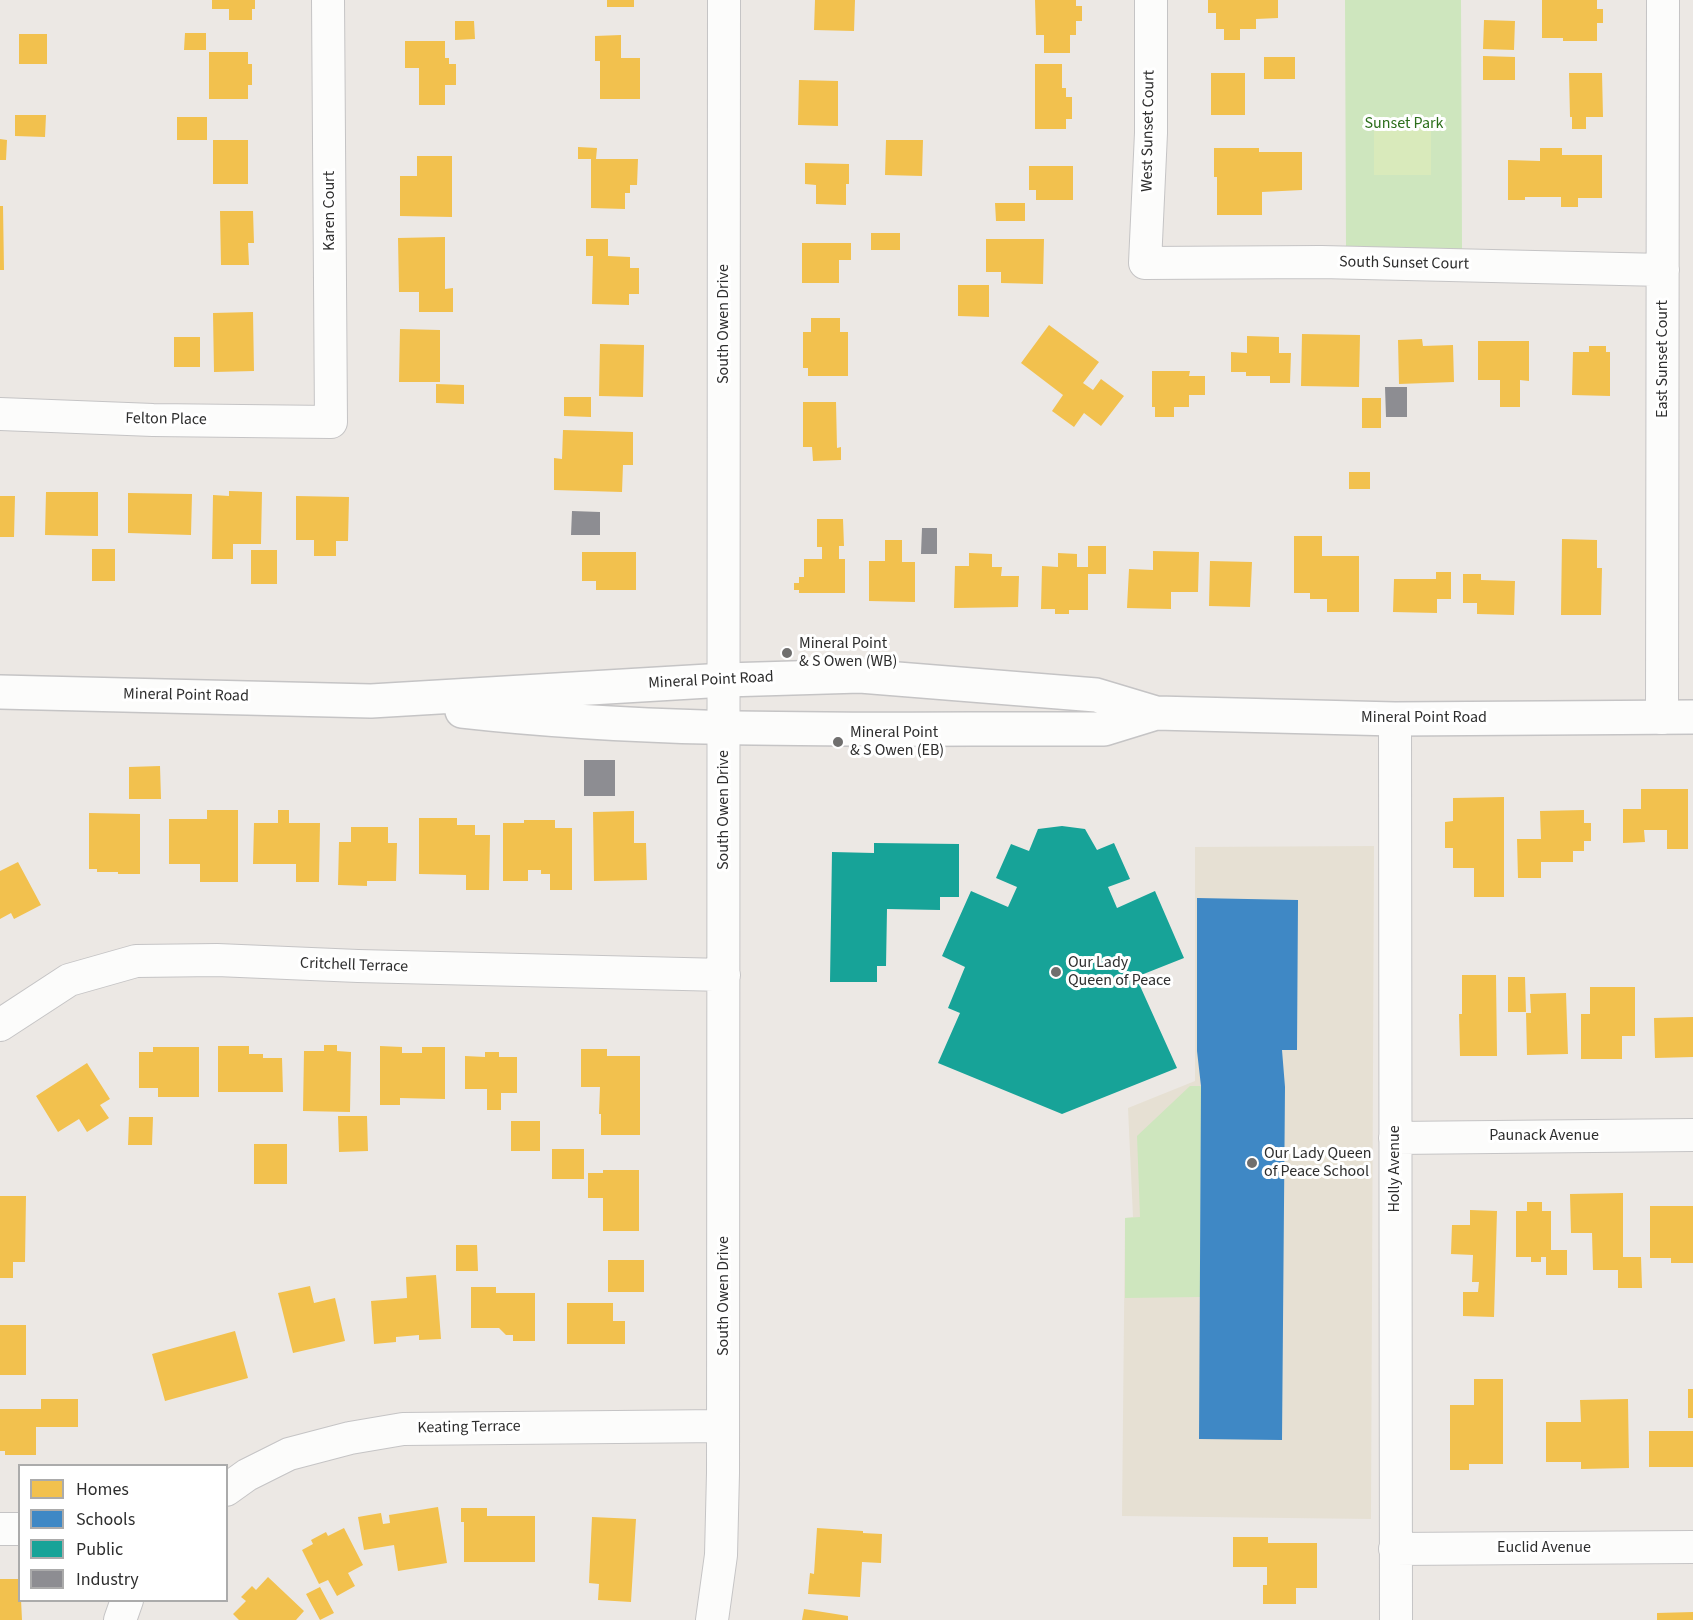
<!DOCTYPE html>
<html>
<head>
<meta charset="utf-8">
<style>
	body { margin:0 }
	#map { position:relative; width:1693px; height:1620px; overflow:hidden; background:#ece8e4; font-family:"Source Sans 3",sans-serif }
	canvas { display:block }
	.legend { position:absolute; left:18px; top:1464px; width:210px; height:138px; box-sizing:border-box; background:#fff; border:2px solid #ababab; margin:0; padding:8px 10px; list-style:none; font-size:18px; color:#2e2e2e }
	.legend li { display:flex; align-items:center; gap:12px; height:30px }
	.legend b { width:30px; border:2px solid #ababab }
</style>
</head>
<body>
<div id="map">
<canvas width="1693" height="1620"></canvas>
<ul class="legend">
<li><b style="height:16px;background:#f2c14e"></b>Homes</li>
<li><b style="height:16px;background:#3f88c5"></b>Schools</li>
<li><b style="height:16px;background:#17a398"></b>Public</li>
<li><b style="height:16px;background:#8d8d92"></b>Industry</li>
</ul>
</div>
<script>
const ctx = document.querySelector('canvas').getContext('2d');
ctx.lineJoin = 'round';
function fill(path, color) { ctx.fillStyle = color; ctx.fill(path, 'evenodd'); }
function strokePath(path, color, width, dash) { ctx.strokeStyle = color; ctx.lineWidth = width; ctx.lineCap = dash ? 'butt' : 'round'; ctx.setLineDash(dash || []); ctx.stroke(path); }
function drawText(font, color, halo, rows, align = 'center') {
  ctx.font = font + ' "Source Sans 3",sans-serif'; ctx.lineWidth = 6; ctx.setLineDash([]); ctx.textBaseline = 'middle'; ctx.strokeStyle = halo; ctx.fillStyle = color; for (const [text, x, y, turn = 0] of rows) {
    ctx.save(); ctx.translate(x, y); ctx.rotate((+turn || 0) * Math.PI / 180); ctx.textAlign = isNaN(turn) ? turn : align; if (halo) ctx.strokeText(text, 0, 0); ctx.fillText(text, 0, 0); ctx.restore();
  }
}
fill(new Path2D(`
	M1374,846L1371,1519L1122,1516L1125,1218L1133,1217L1128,1108L1195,1081V847Z`), '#e6e0d3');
fill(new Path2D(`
	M1345,0H1461L1462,249L1346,247Z
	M1190,1086H1201L1200,1297L1125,1298V1218L1140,1217L1137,1136Z`), '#cee6be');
fill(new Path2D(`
	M1374,128H1431V175H1374Z`), '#d9eabb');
fill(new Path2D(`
	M212,0H255V9H252V20H229V9H212Z
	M607,0H634V7H607Z
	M815,0H855L854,31L814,30Z
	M1035,0H1076V6H1082V21H1076V35H1070V53H1044V35H1036Z
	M1208,0H1278V18L1256,19V29H1240V40H1224V29H1216V13H1208Z
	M1542,0H1597V9H1603V23H1597V41H1563V38H1542Z
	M1484,20L1515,21L1514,50L1483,49Z
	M455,21H474L475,39L455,40Z
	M185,33H206V50H184Z
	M19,34H47V64H19Z
	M621,35V58H640V99H600V61H595V36Z
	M405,41H445V58H449V64H456V85H445V105H419V68H405Z
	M209,52H248V64H252V85H248V99H209Z
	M1483,56L1515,57V80H1483Z
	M1264,57H1295V79H1264Z
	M1035,64H1062V88H1066V97H1072V119H1066V129H1035Z
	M1211,73H1245V115H1211Z
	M1569,73H1602L1603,117H1586V129H1572V117H1570Z
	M799,80L838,81V126L798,125Z
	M15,115H46L45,137L15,136Z
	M177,117H207V140H177Z
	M0,139L7,140L6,160H0Z
	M213,140H248V184H213Z
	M886,140H923L922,176L885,175Z
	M578,147L597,148L596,159H638L637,185H630V193H625V209L591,208V159H578Z
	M1214,148H1259V152H1302V190L1262,192V215H1217V177H1214Z
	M1540,148H1562V155H1602V198H1578V207H1561V197H1525V200H1508V160L1540,161Z
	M417,156H452V217L400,216V176H417Z
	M805,163L849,164V184H846V205L816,204V185L805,184Z
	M1029,166H1073V200H1036V190H1029Z
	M995,203H1025V221H996Z
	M0,206H3L4,270H0Z
	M220,211H253L254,243H248L249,265H221Z
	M871,233H900V250H871Z
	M445,237V289L453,288V312H419V292H399L398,238Z
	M586,239H608V256L630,257V268H639V294H629V305L592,304L593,256H586Z
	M986,239H1044L1043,284L1001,283V272H986Z
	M802,243H851V260H839V283H802Z
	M958,285H989V317L958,316Z
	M253,312L254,371L214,372L213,313Z
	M811,318H840V332H848V376H808V368H803V332H811Z
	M1049,325L1099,362L1083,383L1093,390L1101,379L1124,396L1101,426L1084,413L1074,427L1052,411L1063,395L1021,363Z
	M400,329L440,330V382H399Z
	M1302,334L1360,335L1359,387L1301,386Z
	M1247,336L1279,337V353H1291L1290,383H1270V376H1246V372H1231V352L1247,353Z
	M174,337H200V367H174Z
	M1422,339L1423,346L1453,345L1454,382L1399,384L1398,340Z
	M1478,341H1529V381L1520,380V407H1500V380H1478Z
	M600,344L644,345L643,397L599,396Z
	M1589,346H1606V352H1610V396L1572,395L1573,352H1589Z
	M1152,371H1190L1189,376H1205V395H1189V407H1174V417H1155V407H1152Z
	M436,384L464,385V404L436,403Z
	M564,397H591V417L564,416Z
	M1362,398H1381V428H1362Z
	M803,402H836L837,448L841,447V460L813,461L812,447H803Z
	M563,430L633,432V465H623L622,492L554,490V458L562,459Z
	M1349,472H1370V489H1349Z
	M229,491L262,492L261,544H233V559H212L213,495L229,496Z
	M46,492H98V536L45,535Z
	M128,493L192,494L191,535L128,533Z
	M0,496H15L14,537H0Z
	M296,496L349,497L348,541H336V556H314V540H296Z
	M817,519H843L844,546H839V559H845V593H799V590H794V583H799V577H804V559H822V547H817Z
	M1294,536H1322V556H1359V612H1327V599H1310V593H1294Z
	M1562,539L1597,540V568H1602L1601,615H1561Z
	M885,540H902V562H915V602L869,601V561H885Z
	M1088,546H1106V574H1088V610H1069V614H1055V609H1041L1042,566L1058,567V553L1077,554V567H1088Z
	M92,549H115V581H92Z
	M251,550H277V584H251Z
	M1153,551L1199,552L1198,592H1171V609L1127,608L1129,569L1153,570Z
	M582,552H636V590H596V581H582Z
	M969,553L992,554V567H1002L1001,576H1019L1018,607L954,608L955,566H969Z
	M1210,561L1252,562L1250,607L1209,606Z
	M1436,572H1451V599H1437V613L1393,612L1394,579H1436Z
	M1463,574H1481V580L1515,581L1514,615L1477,614V603H1463Z
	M160,766L161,799H129V767Z
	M1641,789H1688V849H1667V830H1644L1645,842L1623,843V809H1641Z
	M1504,797V897H1474V868H1453V848H1445V822L1453,821V798Z
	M207,810H238V882H200V864H169V819H207Z
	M278,810H289V823H320L319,882H296V864H253L254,823H278Z
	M1584,810V823H1591V841H1584V851H1573V862H1541V878H1518L1517,839H1541L1540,811Z
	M634,811V843H646L647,880L594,881L593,812Z
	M89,813L140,814V874H118V872H97V869H89Z
	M419,818H457V825H475V835H490L489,890H466V875L419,874Z
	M524,820H555V828H572V890H550V874H541V870H528V881H503V823H524Z
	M351,827H388V843H397L396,881H367V886L338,885L339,842H351Z
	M18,862L41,905L14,919L11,913L0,919V871Z
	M1462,975H1496L1497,1056H1460L1459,1014H1462Z
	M1508,977H1525L1526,1012H1508Z
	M1590,987H1635V1036H1622V1059H1581V1014H1590Z
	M1566,993L1568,1054L1527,1055L1526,1013H1531L1530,994Z
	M1693,1017V1057L1655,1058L1654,1018Z
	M324,1045H337V1051L351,1052L350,1112L303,1111L304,1051H324Z
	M218,1046H249V1054H263V1058H282L283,1092H218Z
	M380,1046L402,1047V1053H422V1047H445V1099L400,1098V1105H380Z
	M153,1047H199V1097H158V1088H139V1052H153Z
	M581,1049H607V1056H640V1135H601V1114H599L600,1087H581Z
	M485,1052H499V1057H517V1093H501V1110H487V1089H465V1056L485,1057Z
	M87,1063L110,1099L100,1105L109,1118L87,1132L79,1119L58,1132L36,1096Z
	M338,1116H367L368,1151L339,1152Z
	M129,1117H153L152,1145H128Z
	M511,1121H540V1151H511Z
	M254,1144H287V1184H254Z
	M552,1149H584V1179H552Z
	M603,1170H639V1231H603V1198H588V1173H603Z
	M1623,1193V1257H1641L1642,1288H1618V1270H1593L1592,1233H1571L1570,1194Z
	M0,1196H26L25,1262H13V1278H0Z
	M1527,1202H1542V1211H1551V1250H1567V1275H1546V1257H1541V1262H1531V1257H1516V1211H1527Z
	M1650,1206H1693V1263H1671V1258H1650Z
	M1470,1210L1497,1211L1494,1317L1463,1316V1292H1478L1479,1282H1472L1473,1255L1451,1254L1452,1225H1470Z
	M456,1245H477L478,1271H456Z
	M608,1260H644V1292H608Z
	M436,1275L441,1339L419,1340V1335L396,1337V1342L374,1344L371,1301L407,1298L406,1277Z
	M310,1286L314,1303L335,1298L345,1341L293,1353L278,1293Z
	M471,1287H496V1293H535V1341H513V1335H506L499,1328H471Z
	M567,1303H613V1321H625V1344H567Z
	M0,1325H26V1375H0Z
	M235,1331L248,1378L165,1401L152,1354Z
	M1474,1379H1503V1464H1469V1470H1450V1405H1474Z
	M1688,1389H1693V1418H1688Z
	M41,1399H78V1427H36V1455H5V1451H0V1409H41Z
	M1628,1399L1629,1468L1581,1469V1462H1546V1422H1581L1580,1400Z
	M1649,1431H1693V1467H1649Z
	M438,1507L447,1563L398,1571L394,1545L364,1550L358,1517L381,1513L383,1524L390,1523L389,1515Z
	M461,1508H487V1516H535V1562H464V1522H461Z
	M592,1517L636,1519L631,1602L598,1600L599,1584L589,1583Z
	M344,1528L363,1565L348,1573L355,1586L337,1596L328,1580L319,1584L302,1550L313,1544L311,1540L326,1532L328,1536Z
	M817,1528L863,1531V1533L882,1534L881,1563L862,1562L860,1597L808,1594L810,1573L814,1574Z
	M1233,1537H1268V1543H1317V1588H1296V1604H1263V1585H1267V1567H1233Z
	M268,1577L304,1611L296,1620H239L233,1614L246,1601L241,1597L252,1586L256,1590Z
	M0,1579H20L22,1620H0Z
	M320,1587L334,1613L320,1620L306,1594Z
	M804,1609L848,1616V1620H802Z
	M1693,1612V1620H1657V1613Z`), '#f2c14e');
fill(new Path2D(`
	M1197,898L1298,900L1297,1050H1282L1285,1087L1282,1440L1199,1439L1201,1086L1197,1051Z`), '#3f88c5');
fill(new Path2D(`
	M1062,826L1085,829L1097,850L1114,843L1130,879L1108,887L1117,908L1155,891L1184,958L1136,977L1177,1068L1062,1114L938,1063L960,1013L948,1008L965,967L942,956L971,891L1008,907L1017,887L996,878L1011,844L1029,851L1038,829Z
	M874,843L959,844V897H940V910L887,909L886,966H877V982H830L832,852L874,853Z`), '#17a398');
fill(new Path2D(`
	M1385,387H1407V417H1386Z
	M572,511L600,512V535H571Z
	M922,528H937V554H921Z
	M584,760H615V796H584Z`), '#8d8d92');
const street = new Path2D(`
	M1151,0V133L1145,263L1321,262L1663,270
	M0,414L153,420L331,422L328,0
	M1662,718L1663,0
	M1395,719L1396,1620
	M0,1025L69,980L136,961L217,960L358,966L724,975
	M1395,1138L1693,1135
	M226,1490L247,1475L289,1454L350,1438L403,1429L723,1426
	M0,1529H20
	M1395,1549L1693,1547
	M120,1620L127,1600
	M712,1620L721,1555L723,1473L724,0`);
const secondary = new Path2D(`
	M0,692L371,701L725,680L860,676L1096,695L1156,713L1395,719L1693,717
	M462,711C675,735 891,728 1104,729L1156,713`);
strokePath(street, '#c5c4c5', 34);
strokePath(secondary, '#c5c4c5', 36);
strokePath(street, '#fcfcfb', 32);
strokePath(secondary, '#fcfcfb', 33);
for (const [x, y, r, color] of [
	[787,653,6,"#706f6e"],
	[838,742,6,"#706f6e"],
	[1056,972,6,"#706f6e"],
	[1252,1163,6,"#706f6e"]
]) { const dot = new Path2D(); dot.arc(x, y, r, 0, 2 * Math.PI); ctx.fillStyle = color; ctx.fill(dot); strokePath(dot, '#fff', 2); }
drawText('16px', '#2c6e1b', '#fff', [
	["Sunset Park",1404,124]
]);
drawText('16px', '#2e2e2e', '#fff', [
	["West Sunset Court",1149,131,-89],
	["Karen Court",330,211,-90],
	["South Sunset Court",1404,264,1],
	["South Owen Drive",724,324,-90],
	["East Sunset Court",1663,359,-90],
	["Felton Place",166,420,1],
	["Mineral Point Road",711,681,-3],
	["Mineral Point Road",186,696,1],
	["Mineral Point Road",1424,718],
	["South Owen Drive",724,810,-90],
	["Critchell Terrace",354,966,2],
	["Paunack Avenue",1544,1136],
	["Holly Avenue",1395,1169,-90],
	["South Owen Drive",724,1296,-90],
	["Keating Terrace",469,1428,-1],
	["Euclid Avenue",1544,1548]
]);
drawText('16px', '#2e2e2e', '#fff', [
	["Mineral Point",799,644],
	["& S Owen (WB)",799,662],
	["Mineral Point",850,733],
	["& S Owen (EB)",850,751],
	["Our Lady",1068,963],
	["Queen of Peace",1068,981],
	["Our Lady Queen",1264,1154],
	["of Peace School",1264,1172]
], 'left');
</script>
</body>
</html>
